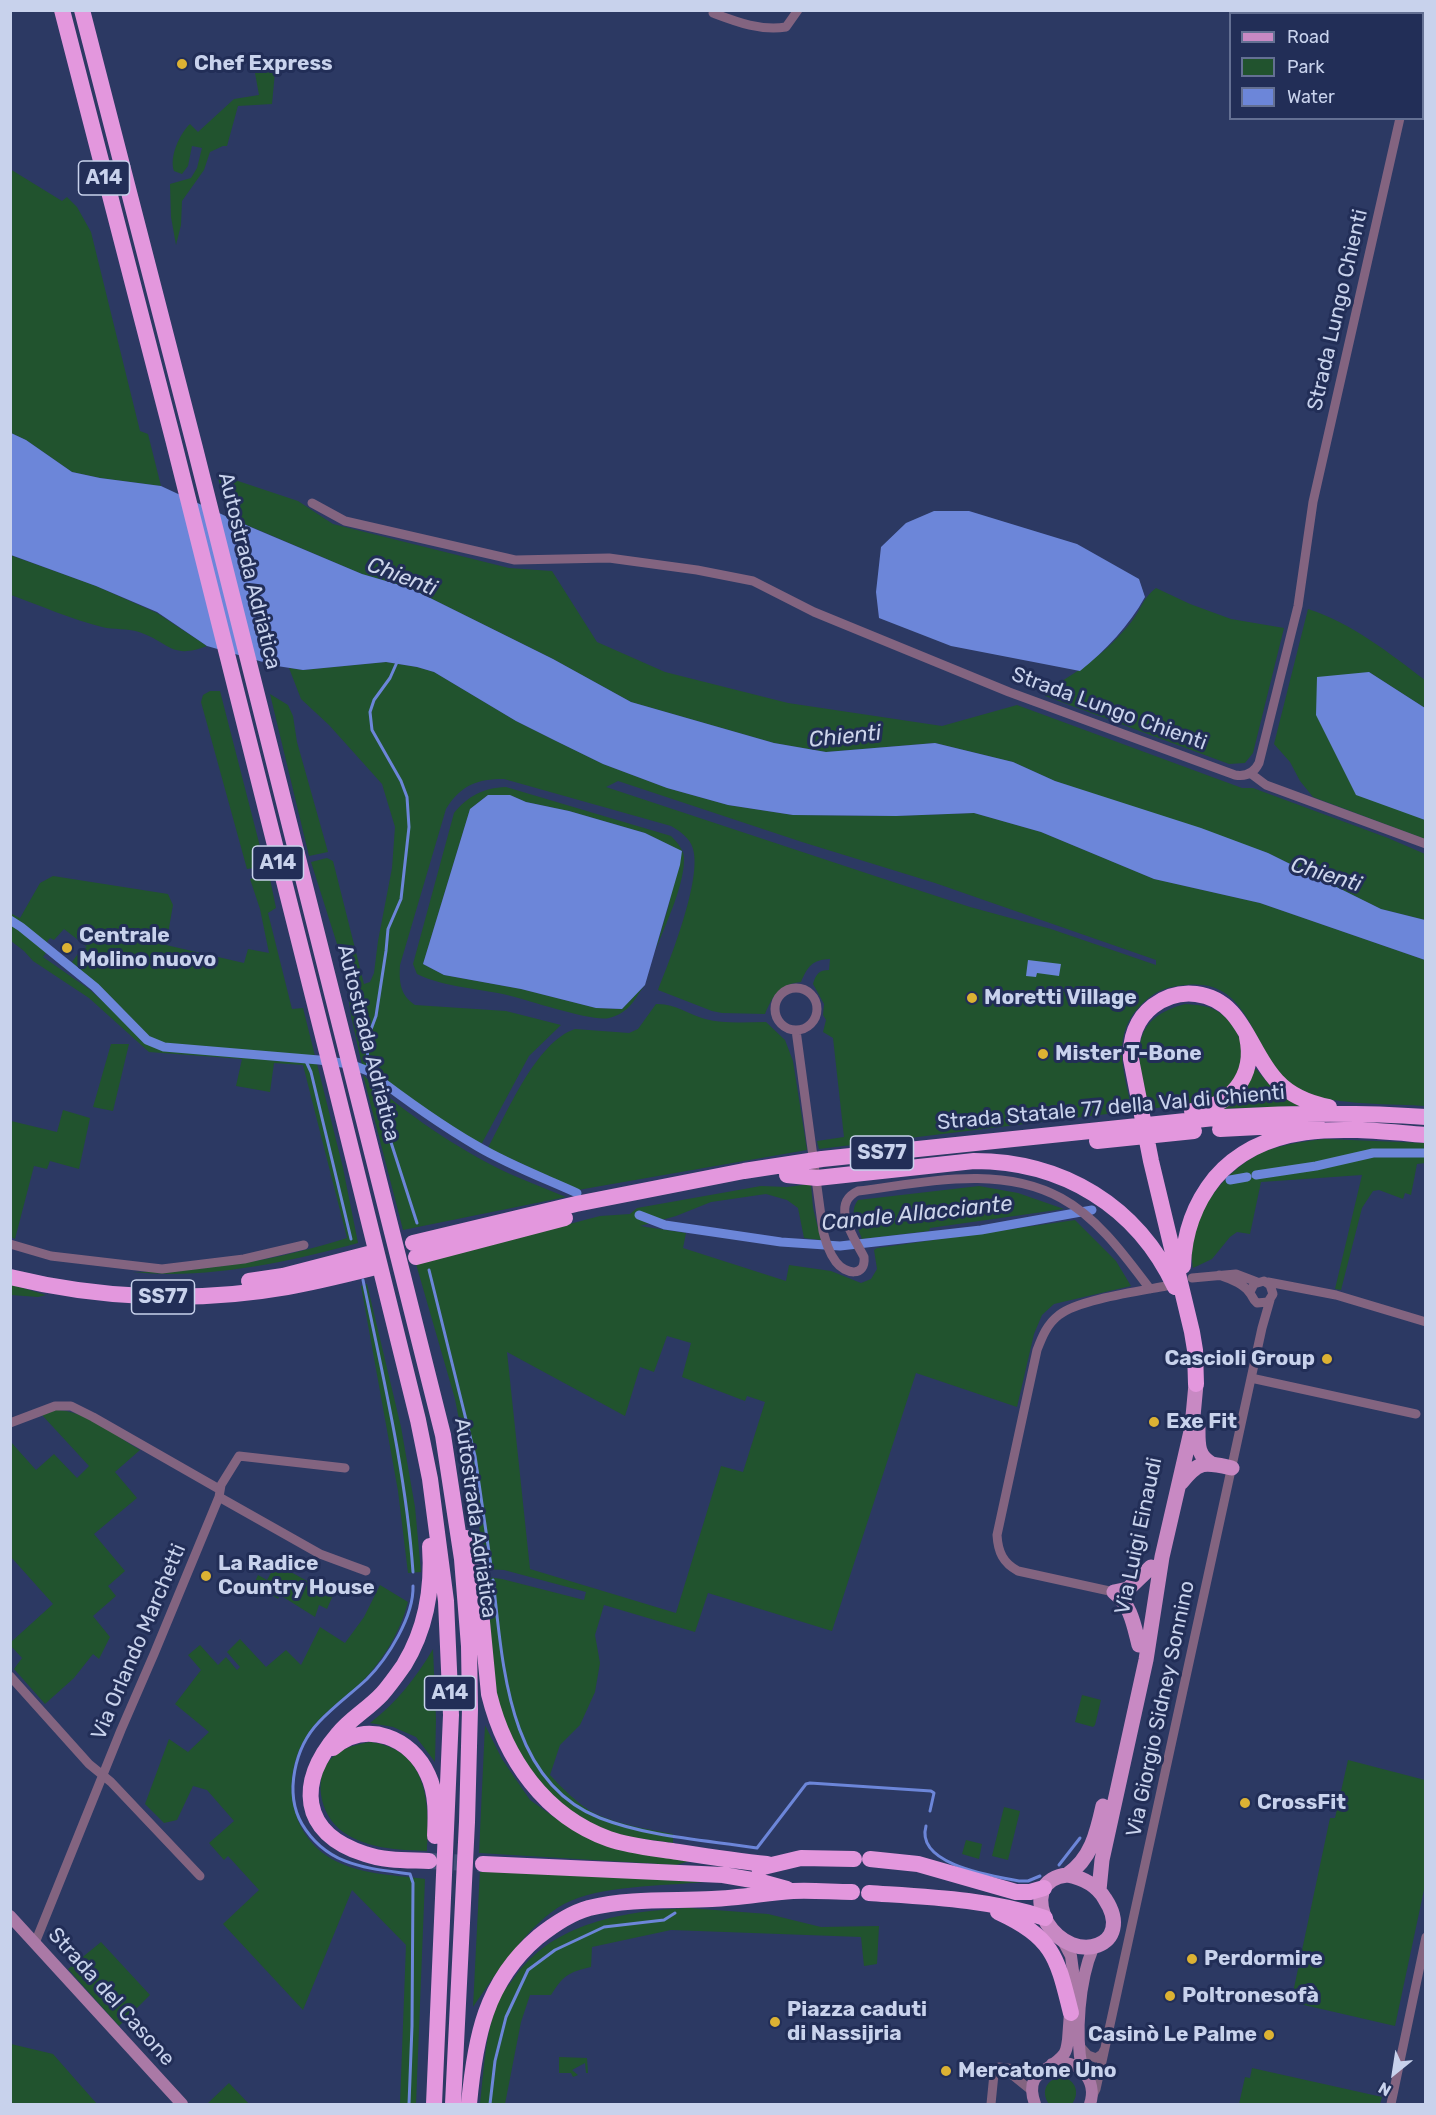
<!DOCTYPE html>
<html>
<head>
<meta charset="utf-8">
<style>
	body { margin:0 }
	#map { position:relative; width:1436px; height:2115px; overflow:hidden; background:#2c3963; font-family:Rubik,sans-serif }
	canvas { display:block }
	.frame { position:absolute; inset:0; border:12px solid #c8d2ec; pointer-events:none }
	.legend { position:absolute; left:1229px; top:12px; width:195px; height:108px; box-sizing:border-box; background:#222e57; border:2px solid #647093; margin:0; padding:8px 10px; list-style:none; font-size:18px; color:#c8d2ec }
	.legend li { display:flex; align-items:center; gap:12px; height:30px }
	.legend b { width:30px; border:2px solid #647093 }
	.north { position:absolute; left:1364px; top:2043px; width:60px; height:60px; -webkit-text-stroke:4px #222e57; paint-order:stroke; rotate:210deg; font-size:16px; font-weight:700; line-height:24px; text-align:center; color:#c8d2ec }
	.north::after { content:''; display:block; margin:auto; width:21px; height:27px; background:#c8d2ec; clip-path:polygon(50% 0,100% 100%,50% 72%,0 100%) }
</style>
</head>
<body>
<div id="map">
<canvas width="1436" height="2115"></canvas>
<div class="frame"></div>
<ul class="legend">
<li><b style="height:8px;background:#c889c3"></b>Road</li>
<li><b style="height:16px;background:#21532e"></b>Park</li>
<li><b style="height:16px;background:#6c86d9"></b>Water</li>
</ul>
<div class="north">N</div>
</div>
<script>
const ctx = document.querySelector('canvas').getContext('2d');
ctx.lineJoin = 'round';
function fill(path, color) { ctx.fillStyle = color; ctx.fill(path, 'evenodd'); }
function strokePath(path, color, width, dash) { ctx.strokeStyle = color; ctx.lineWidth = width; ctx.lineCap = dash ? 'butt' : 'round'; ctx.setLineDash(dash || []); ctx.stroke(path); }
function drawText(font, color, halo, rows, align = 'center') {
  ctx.font = font + ' Rubik,sans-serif'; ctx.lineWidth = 6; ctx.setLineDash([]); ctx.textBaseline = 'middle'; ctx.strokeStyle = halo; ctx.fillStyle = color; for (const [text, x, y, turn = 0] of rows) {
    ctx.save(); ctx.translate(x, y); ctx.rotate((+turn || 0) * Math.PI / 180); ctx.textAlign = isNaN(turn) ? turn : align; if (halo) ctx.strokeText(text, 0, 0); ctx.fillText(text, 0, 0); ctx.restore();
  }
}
fill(new Path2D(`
	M275,72L272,104L238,106L227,146H223L210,152L204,170L182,201L181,225L176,245L171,217L170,184L191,178L197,168L202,148L192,146L188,166L182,174L174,171C169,157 180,133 190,124L198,132L234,99L259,95L255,73Z
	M10,169L62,201L67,197L77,207L91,232L140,431L148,434L161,486L100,478L72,472L26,440L11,433Z
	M217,474L298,501L333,524L509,568L552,571L597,642L665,672L788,703L942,726L1017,705L1242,788H1253L1388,838L1425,854V920L1381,909L1268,853L1055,781L1013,762L935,743L826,752L774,743L631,702L553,659L410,588L362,574L228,517Z
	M10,555L96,586L157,613L207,646C171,660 169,642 139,632C127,628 114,630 102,627C71,619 41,606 11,595Z
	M1156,588L1190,604L1231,619L1284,628L1253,753L1245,763L1229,764L1045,696L1046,690C1081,671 1107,652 1132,621C1142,608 1142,599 1156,588Z
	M1308,609C1352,623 1389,653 1425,680V708L1369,672L1411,814L1425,820V839L1313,797L1300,781L1290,762L1274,744Z
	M386,662L417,667L434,672L516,721L556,741L603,764L667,788L728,805L793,815L896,816L974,813L1041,832L1154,879L1260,903L1425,960V1106C1397,1104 1331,1105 1308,1093C1301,1089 1290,1085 1285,1079C1251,1046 1249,978 1186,985C1170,986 1157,990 1145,1001C1109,1033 1124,1070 1132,1111L819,1149L817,1141L844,1137L833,1038L823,1032L826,1020L823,1015L824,1004L813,984C816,974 819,970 829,970L830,959C812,960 808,966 801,982C780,984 773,995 765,1014L722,1013L712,1011L658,990C670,960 702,879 693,849C690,838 681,832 671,826L504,779C477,779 461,785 446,809L400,965C399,982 400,995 415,1005L506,1011L561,1025L529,1056L481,1145L419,1106L370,1067L362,1065L351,1016L344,966L311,862L327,858L333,861L364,984L370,982L374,973L378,941L392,868L395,827L382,784L329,725L301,699L289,668L303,670ZM618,781L802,842L935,883L1156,960V965L1051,929L970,907L878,877L606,787Z
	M210,691H220L265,866L247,869L201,702L203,695Z
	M270,694L288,705L293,716L297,742L328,852L309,856Z
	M506,787L671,836C678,843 685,851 684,861C683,889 665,925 655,952L668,908L681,851L645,833L569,811L526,802L510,795H488L470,809L423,964L444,975L521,989L596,1008L622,1009L645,985C633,1001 629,1013 609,1018C593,1022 531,1001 511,996C480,988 446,988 417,974L413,964L454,813C468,796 483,788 506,787Z
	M269,874L276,908L268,913L292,1009L303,1008L343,1168L358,1243C289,1262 205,1280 133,1272C206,1272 278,1260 347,1238L303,1065L274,1063L270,1092L236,1086L242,1059L149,1052L89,998L33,961L24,951L11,941L10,913L20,918L40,883L53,876L168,894L173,905L166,945L244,963L248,949L269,953L260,909L250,879ZM64,929L87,947L80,951L72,962L123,1011L122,1018L89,989L43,957L51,946L47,942L50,938L54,940Z
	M656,1004C674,1003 688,1014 705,1019C724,1024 746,1022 766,1022L785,1040L793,1061L807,1150L578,1190L488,1148C507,1113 536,1042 575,1029L629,1033L638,1029Z
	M1185,1004C1197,1005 1207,1005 1217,1011C1236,1022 1250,1052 1240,1073C1235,1082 1226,1091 1220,1099L1150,1109C1138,1061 1124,1020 1185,1004Z
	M111,1044H129L113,1111L93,1107Z
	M1251,1069H1256L1276,1092L1299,1106L1220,1109Z
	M363,1075C406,1114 457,1149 510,1174C528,1182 547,1189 566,1197L403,1230Z
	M63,1110L90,1118L79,1169L50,1161L47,1169L34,1166L15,1239L11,1237V1121L57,1132Z
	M1326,1139L1425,1143V1163L1417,1164L1411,1195L1405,1193L1403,1199L1379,1190L1373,1191L1362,1208L1341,1290L1335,1289L1362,1175L1261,1182L1250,1234L1237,1232L1230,1237L1212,1259L1193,1268C1192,1262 1191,1255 1191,1249C1193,1210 1228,1168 1263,1152C1283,1144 1305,1141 1326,1139Z
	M811,1184L813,1208L821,1240L804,1238L798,1208L787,1200L766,1194L711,1202L676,1216L640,1226L686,1233L683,1248L786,1281L789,1265L831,1271L861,1283L871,1279L877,1269L874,1250L877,1248L1075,1220L1116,1261L1131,1286L1054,1304L1042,1315L1034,1334L1017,1407L916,1373L832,1631L708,1593L695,1632L604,1605L595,1635L600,1663L595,1692L580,1725L560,1745L550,1775C561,1787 581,1807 596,1814C620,1825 648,1829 673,1834V1843C655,1840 636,1839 618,1834C556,1818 506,1754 496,1692C491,1654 490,1615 487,1577L502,1579L584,1600L586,1592L504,1570L486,1569L475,1502L455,1399L416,1264L600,1216L630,1214L637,1208L761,1186L787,1187ZM667,1336L691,1343L682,1377L745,1401L747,1396L765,1402L743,1472L721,1466L676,1613L530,1569L507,1352L625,1416L640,1367L654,1372Z
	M979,1186L1018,1193L1064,1209L930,1228L929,1231L862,1239C858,1226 848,1213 858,1200Z
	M10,1284L46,1295L38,1297L11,1295Z
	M367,1284L401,1427L415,1507L421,1572L408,1573L398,1491L361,1286Z
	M55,1410C86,1410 114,1435 140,1450L115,1472L137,1498L94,1534L125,1571L108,1586L116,1596L93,1616L110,1637L99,1659L93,1654L74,1678L45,1704L14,1669L22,1658L11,1646V1642L53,1604L11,1557L10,1441L36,1470L54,1454L77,1478L89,1466L42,1415Z
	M276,1564L333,1595L327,1609L319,1605L315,1617L280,1595L278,1599L254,1584L258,1575L267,1580Z
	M380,1585L408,1602C400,1633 381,1665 356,1687C339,1702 320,1715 307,1735C279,1779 289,1840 340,1863C366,1875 397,1875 425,1879L416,2104H400L406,1945L352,1890L303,2010L223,1924L259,1890L228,1856L224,1860L209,1843L234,1821L207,1790L193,1786L177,1820L164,1823L145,1804L169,1739L188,1752L209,1732L175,1704L201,1670L188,1655L200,1645L218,1665L226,1657L237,1670L240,1667L227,1652L240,1639L266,1667L286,1650L301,1665L320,1627L345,1643L364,1617Z
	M433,1649L436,1719L435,1762L416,1737L393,1727L370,1723C397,1702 416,1678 433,1649Z
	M1082,1695L1101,1700L1095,1725L1093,1727L1075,1722Z
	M485,1725L502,1759L530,1800L561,1822L693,1860L676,1865L479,1853Z
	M370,1742C428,1749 430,1803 427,1851C398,1850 368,1849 343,1832C319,1815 311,1774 335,1755C345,1747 358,1744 370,1742Z
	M1348,1760L1425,1780V1885L1395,2026L1291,2002L1330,1818H1335Z
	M1004,1807L1020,1811L1008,1860L992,1856Z
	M966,1840L982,1844L979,1859L962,1854Z
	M480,1869L704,1882C664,1886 600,1885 564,1904C528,1924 496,1974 473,2007Z
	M689,1908L768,1914L821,1927L879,1926L877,1964L864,1966L861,1937L671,1930L592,1947L591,1967C567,1973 564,1975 551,1995H530L521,2022L505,2104H480C484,2070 485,2033 498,2001C501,1993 509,1985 514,1978C553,1922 625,1911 689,1908Z
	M101,1942L150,1995L119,2026L68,1969Z
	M11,2044L53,2054L97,2104H11Z
	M559,2057L587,2058L588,2073H586L585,2063L572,2070L578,2075L573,2077L571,2073H559Z
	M1252,2068L1382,2097L1380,2104H1239L1245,2077L1250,2078Z
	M1063,2077C1076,2081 1080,2093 1072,2104H1049C1040,2091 1047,2078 1063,2077Z
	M229,2083L249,2104H207Z`), '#21532e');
fill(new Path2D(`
	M11,433L26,440L72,472L100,478L161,486L234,520L362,574L410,588L553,659L631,702L774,743L826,752L935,743L1013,762L1055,781L1201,828L1268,853L1381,909L1425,920V960L1260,903L1154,879L1041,832L974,813L896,816L793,815L728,805L667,788L603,764L556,741L516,721L434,672L417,667L386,662L303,670L277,666L207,646L157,612L96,586L11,555Z
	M934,511H969L1077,544L1139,579L1145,597C1129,626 1106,650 1080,671L951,646L879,618L876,592L881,547L906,523Z
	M1369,672L1425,708V820L1356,795L1316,715L1317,677Z
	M488,795H510L526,802L569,811L645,833L682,851L680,865L645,985L622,1009L596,1008L521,989L444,975L423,964L470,809Z
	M1028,960L1061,964L1059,976L1037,973L1036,977L1026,976Z`), '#6c86d9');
strokePath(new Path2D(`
	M398,660L390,678L374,700L370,712L372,730L401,781L407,797L409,827L401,899L388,929L386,951L376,1016L367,1040L368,1071L417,1223
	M305,1059L311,1072L351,1239
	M429,1270L475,1456L491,1566
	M363,1280C383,1377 406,1473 413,1572
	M493,1580C503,1664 507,1782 600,1818C649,1837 705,1840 757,1848L806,1784L810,1783L931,1791L934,1793L930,1811
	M926,1826C915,1865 993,1876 1019,1881H1028L1040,1876
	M1059,1865L1080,1838
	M409,2104L412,2026L413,1883L410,1874C366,1868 327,1866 302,1824C284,1793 295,1747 319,1722C334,1706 352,1693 367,1679C388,1658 414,1616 413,1586
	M490,2104L495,2061L506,2017L528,1970L555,1950L604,1927L664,1920L675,1913`), '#6c86d9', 3);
strokePath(new Path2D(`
	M10,920L21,927L95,987L147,1040L164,1047L319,1060L350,1064L368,1071C403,1098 439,1124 477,1146C509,1165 544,1178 577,1193
	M1256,1175L1316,1166L1373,1153H1426
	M1230,1180L1247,1177
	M639,1215L665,1225L781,1242L840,1246L981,1230L1092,1210`), '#6c86d9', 9);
strokePath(new Path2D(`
	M430,1861L483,1864`), '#435078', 16, [16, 8]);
strokePath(new Path2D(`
	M713,13C737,22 760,31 786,27L798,10
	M1422,76L1426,72
	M312,503L345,521L515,560L609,558L697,570L753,581L814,612L1009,692L1235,775C1246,777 1254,773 1259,763L1298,606L1313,502L1400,118
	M1250,773L1266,785L1426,844
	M775 1009a21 21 0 1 1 42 0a21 21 0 1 1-42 0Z
	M796,1030L823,1231C826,1242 829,1253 836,1262C845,1274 866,1278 864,1257C855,1239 829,1204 858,1191C924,1183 999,1164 1061,1198C1098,1218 1125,1256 1150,1289
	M10,1244L51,1256L162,1269L244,1259L304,1245
	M1219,1275C1228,1278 1243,1283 1249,1292C1253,1296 1252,1299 1257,1303L1268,1302L1273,1294L1270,1285L1264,1281L1254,1284L1250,1292
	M1192,1278L1236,1274L1257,1282
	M1268,1282L1336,1295L1426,1322
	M1251,1378L1416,1414
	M10,1423L55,1406H71L93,1417L219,1489
	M219,1497L320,1554L366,1571
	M1114,1592L1018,1571C1003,1563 998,1552 997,1535L1037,1350C1042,1337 1047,1324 1059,1315C1077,1300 1140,1291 1166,1286
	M10,1676L89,1764L111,1782L200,1876
	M35,1943L121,1730L154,1654L219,1497L221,1485L239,1456L345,1468
	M1080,2046L1088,2055L1096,2058L1102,2054L1104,2050
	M1006,2070L1032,2091
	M1093,2095L1096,2089L1262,1328L1270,1300
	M991,2104L994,2074L999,2067L1040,2072
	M1391,2104L1426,1937`), '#836480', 9);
strokePath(new Path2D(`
	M10,1916L182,2104
	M1052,2064C1078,2057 1098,2080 1090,2104
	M1082,2069C1075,2034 1079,1981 1093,1948
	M1035,2104C1023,2070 1050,2073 1064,2054C1067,2050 1067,2045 1068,2040L1073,1971L1071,1956L1062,1939`), '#aa79a6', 12);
strokePath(new Path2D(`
	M1198,1428C1198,1444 1197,1456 1212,1464
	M1181,1483C1199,1460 1205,1462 1232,1468
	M1114,1592C1131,1605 1134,1626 1139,1645
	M1114,1592L1128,1589L1151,1567
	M1067,1875C1091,1859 1097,1833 1103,1806
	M1067,1875C1083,1878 1097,1885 1105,1899C1136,1946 1074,1967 1047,1923C1042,1913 1039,1902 1042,1892C1046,1881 1056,1876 1067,1875Z
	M1099,1890L1102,1860L1146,1660L1162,1557L1192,1427L1196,1384`), '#c889c3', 15);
strokePath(new Path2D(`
	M62,10L173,439L335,1084L418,1420L430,1479L446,1601L451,1715L434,2104
	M82,10L195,448L443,1435L462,1559L469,1646L470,1709L467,1822L453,2104
	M1192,1111C1230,1106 1256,1077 1247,1037
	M1220,1129L1317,1124
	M1097,1141L1194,1131
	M787,1175L817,1178L974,1161C1063,1161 1137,1206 1175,1287
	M413,1243L576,1204L744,1171L822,1159L1224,1117C1291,1113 1358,1112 1426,1117
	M416,1257L565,1218
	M1183,1266C1184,1233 1194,1204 1215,1178C1268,1117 1352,1129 1426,1135
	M10,1277C100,1299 196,1303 287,1287C316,1282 344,1275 372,1268
	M249,1281L283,1276L368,1254
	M1196,1384L1195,1350L1192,1332L1151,1161L1131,1059C1130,1039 1136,1019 1153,1006C1165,997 1180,992 1196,994C1244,1000 1248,1051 1277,1081C1291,1096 1308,1103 1329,1107
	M466,1538L477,1570L489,1694C505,1759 545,1816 609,1839C629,1846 651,1848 672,1851C704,1856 735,1861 767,1864
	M333,1748C366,1719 412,1738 428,1775C437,1794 436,1816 435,1836
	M870,1859L918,1864L1016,1892H1030L1044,1888
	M429,1861C408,1860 385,1861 365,1854C299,1833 297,1782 338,1734C350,1719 368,1709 382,1694C390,1685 397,1675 404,1665C426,1629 433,1588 430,1546
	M483,1864L723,1875L758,1881L787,1889
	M759,1868L801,1858L854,1859
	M869,1893C928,1897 989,1899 1045,1918
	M998,1912C1054,1938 1057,1957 1071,2013
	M469,2104C475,2039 485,1982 538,1937C553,1925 571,1913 589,1908C629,1898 671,1901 712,1899C739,1898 766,1893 793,1891C813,1890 833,1892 852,1892`), '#e397dd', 16);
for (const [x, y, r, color] of [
	[182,64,6,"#dcb233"],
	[67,948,6,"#dcb233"],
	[972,998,6,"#dcb233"],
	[1043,1054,6,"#dcb233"],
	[1327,1359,6,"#dcb233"],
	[1154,1422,6,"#dcb233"],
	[206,1576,6,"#dcb233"],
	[1245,1803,6,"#dcb233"],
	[1192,1959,6,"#dcb233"],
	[1170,1996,6,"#dcb233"],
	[775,2022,6,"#dcb233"],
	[1269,2035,6,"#dcb233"],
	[946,2071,6,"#dcb233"]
]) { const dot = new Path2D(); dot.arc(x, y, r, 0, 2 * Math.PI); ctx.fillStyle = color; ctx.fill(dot); strokePath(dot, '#222e57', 2); }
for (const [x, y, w] of [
	[104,178,51],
	[278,863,51],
	[882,1153,63],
	[163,1297,63],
	[450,1693,51]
]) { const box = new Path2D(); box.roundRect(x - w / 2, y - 17, w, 34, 4.5); ctx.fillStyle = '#222e57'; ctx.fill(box); strokePath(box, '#c8d2ec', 1.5); }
drawText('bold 20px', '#c8d2ec', null, [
	["A14",104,178],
	["A14",278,863],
	["SS77",882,1153],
	["SS77",163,1297],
	["A14",450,1693]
]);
drawText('bold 21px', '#c8d2ec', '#222e57', [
	["Chef Express",194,64],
	["Centrale",79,936],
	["Molino nuovo",79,960],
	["Moretti Village",984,998],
	["Mister T-Bone",1055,1054],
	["Cascioli Group",1315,1359,"right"],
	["Exe Fit",1166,1422],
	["La Radice",218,1564],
	["Country House",218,1588],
	["CrossFit",1257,1803],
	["Perdormire",1204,1959],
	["Poltronesofà",1182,1996],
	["Piazza caduti",787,2010],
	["di Nassijria",787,2034],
	["Casinò Le Palme",1257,2035,"right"],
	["Mercatone Uno",958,2071]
], 'left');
drawText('21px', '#c8d2ec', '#222e57', [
	["Strada Lungo Chienti",1338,310,-77],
	["Autostrada Adriatica",249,571,76],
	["Strada Lungo Chienti",1109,709,20],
	["Autostrada Adriatica",368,1043,76],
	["Strada Statale 77 della Val di Chienti",1111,1108,-5],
	["Autostrada Adriatica",475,1518,82],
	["Via Luigi Einaudi",1139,1536,-78],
	["Via Orlando Marchetti",139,1642,-67],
	["Via Giorgio Sidney Sonnino",1161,1709,-78],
	["Strada del Casone",111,1997,48]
]);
drawText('italic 22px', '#cdd5eb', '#222e57', [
	["Chienti",402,577,21],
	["Chienti",845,737,-6],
	["Chienti",1326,875,17],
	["Canale Allacciante",917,1214,-6]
]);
</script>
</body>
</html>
